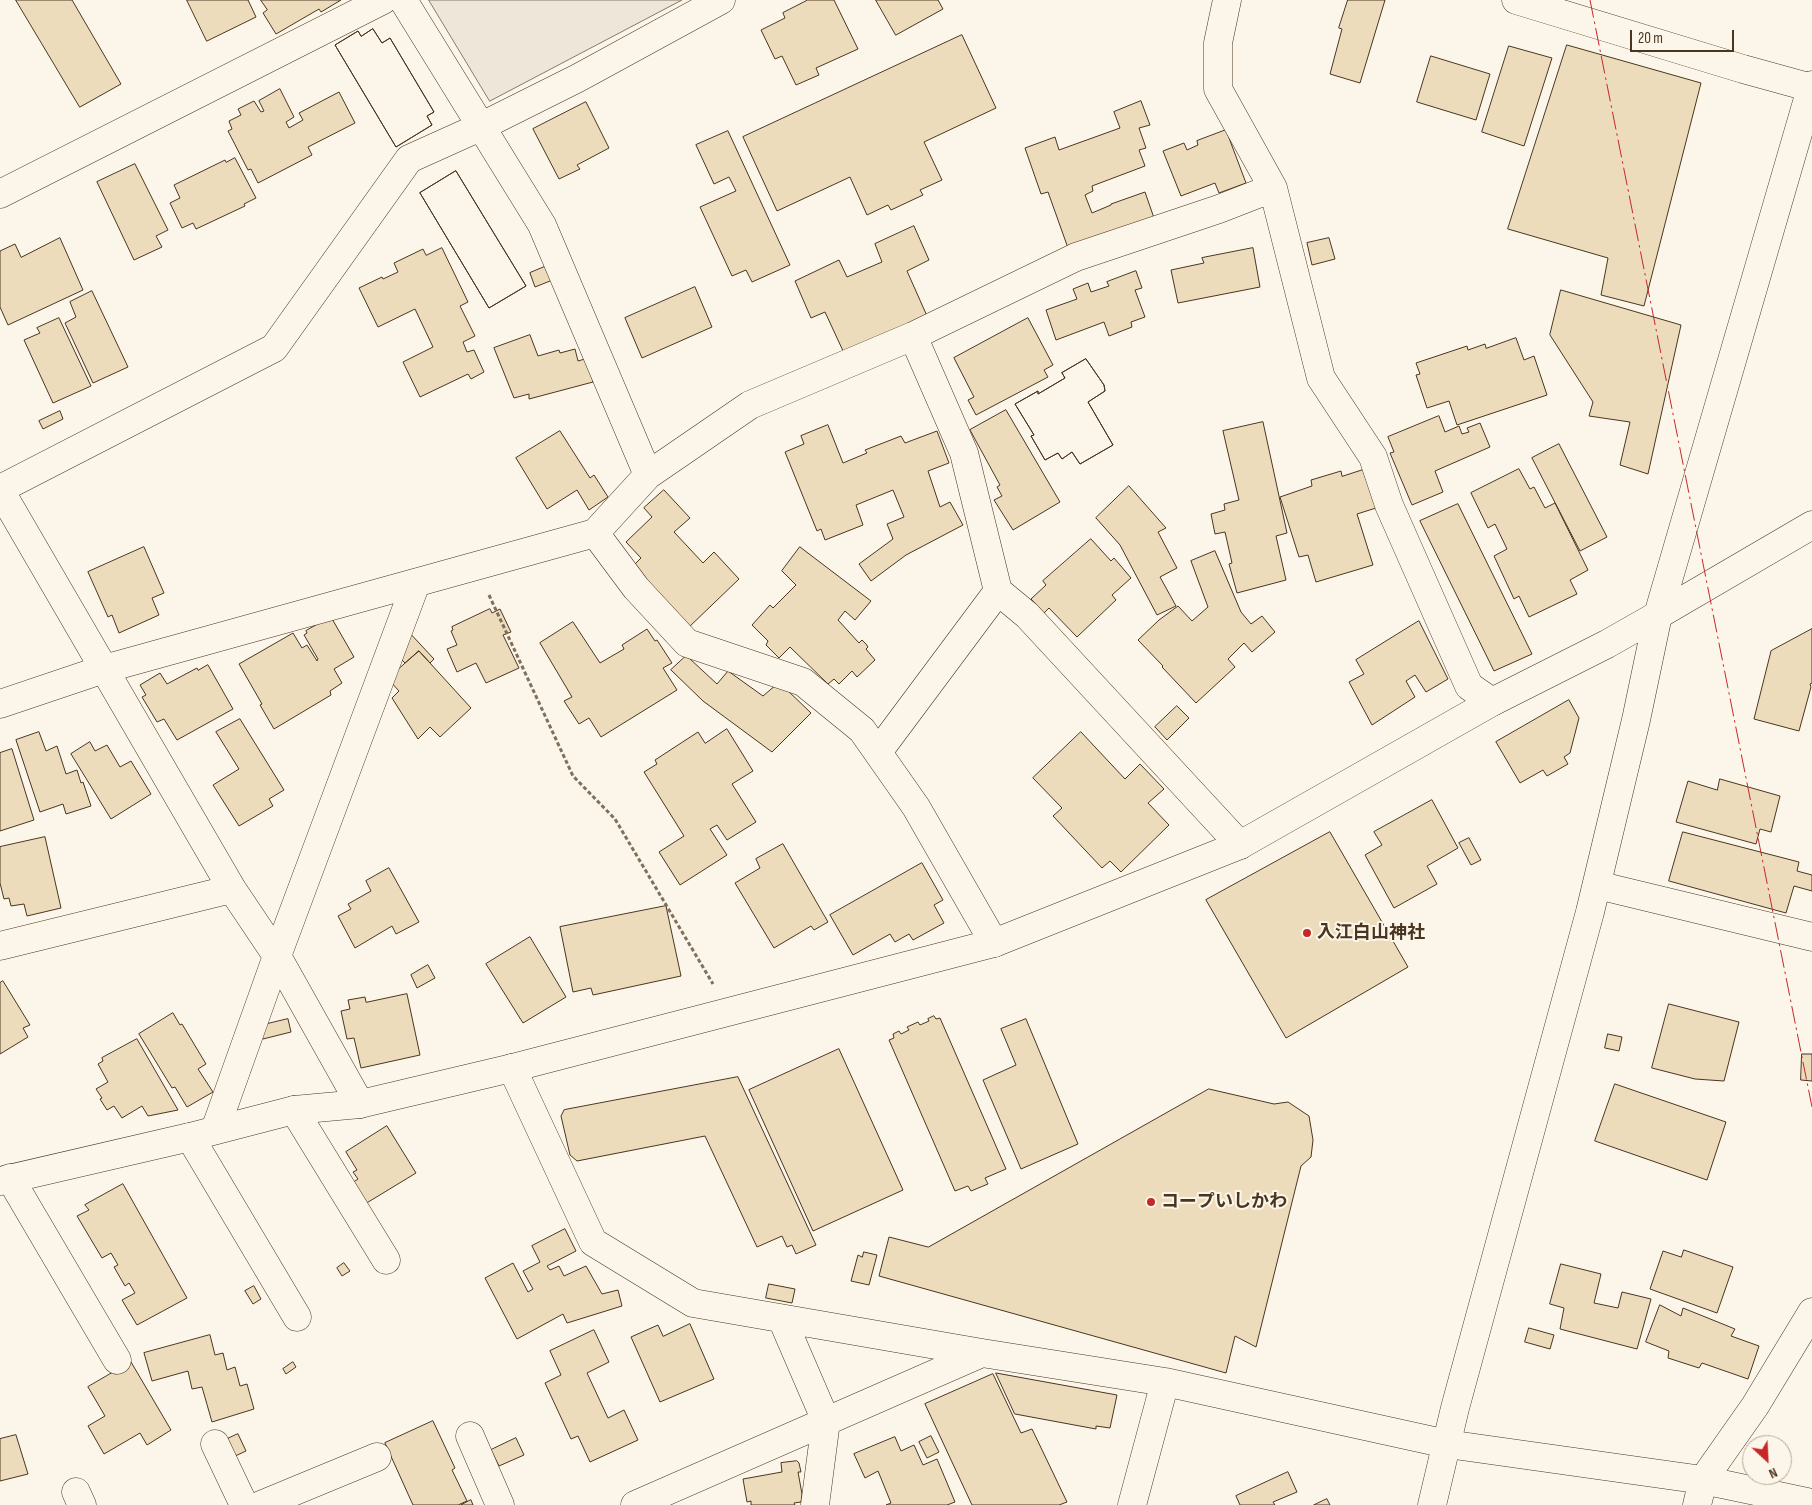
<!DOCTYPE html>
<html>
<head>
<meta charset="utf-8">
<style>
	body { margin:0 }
	#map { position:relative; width:1812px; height:1505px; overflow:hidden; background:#fbf6e9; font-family:"Sofia Sans Condensed",sans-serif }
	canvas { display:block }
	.north { position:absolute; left:1742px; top:1435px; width:50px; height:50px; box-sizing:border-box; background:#fbf6e9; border:1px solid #b4a999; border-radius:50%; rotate:155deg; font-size:14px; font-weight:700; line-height:20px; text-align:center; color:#4a3520 }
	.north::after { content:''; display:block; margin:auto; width:18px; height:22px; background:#c62828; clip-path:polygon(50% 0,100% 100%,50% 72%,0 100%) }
	.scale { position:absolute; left:1630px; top:30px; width:104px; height:22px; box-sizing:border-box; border:2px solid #4a3520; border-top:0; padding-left:6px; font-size:15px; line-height:18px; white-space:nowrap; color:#4a3520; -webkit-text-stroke:4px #fbf6e9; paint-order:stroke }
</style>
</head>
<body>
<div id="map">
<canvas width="1812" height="1505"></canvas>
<div class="north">N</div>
<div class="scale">20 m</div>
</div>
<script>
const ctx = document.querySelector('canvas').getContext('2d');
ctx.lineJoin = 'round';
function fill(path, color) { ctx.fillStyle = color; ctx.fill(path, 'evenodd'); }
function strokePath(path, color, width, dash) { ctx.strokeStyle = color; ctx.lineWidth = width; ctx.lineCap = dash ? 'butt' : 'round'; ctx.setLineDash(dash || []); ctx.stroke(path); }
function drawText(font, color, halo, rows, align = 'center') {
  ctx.font = font + ' "Sofia Sans Condensed","Noto Sans JP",sans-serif'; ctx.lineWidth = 4; ctx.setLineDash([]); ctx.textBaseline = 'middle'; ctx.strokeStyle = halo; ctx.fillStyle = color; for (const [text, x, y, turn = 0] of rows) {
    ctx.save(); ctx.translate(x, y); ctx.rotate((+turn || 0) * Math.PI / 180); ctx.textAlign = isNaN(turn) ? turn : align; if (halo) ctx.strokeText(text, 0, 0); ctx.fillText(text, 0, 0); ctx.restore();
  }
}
const green = new Path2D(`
	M429,0H682L490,101Z`);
fill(green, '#ede6d9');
strokePath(green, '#887966', 1);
const building = new Path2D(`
	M16,0H72L121,84L80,107Z
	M187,0H248L256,17L207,41Z
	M261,0H341L321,12L319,9L276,34L263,13L267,10Z
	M808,0H834L858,49L816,68L819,75L796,85L782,56L775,59L761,30L785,18L783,13Z
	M876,0H938L943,9L896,35Z
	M1348,0H1385L1360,83L1330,74L1342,29L1339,28Z
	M373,29L382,43L390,38L434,112L427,116L432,125L396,147L335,45L358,31L361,36Z
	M373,29L382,43L390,38L434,112L427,116L432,125L396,147L335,45L358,31L361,36Z
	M962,35L996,108L924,142L942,180L920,190L923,195L891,210L888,205L867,215L850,177L777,211L743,137Z
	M1567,45L1701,83L1644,306L1601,295L1608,258L1508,229Z
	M1509,46L1552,58L1524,146L1482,132Z
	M1431,56L1490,74L1476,120L1417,102Z
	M280,89L294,117L286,122L289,128L303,120L299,113L339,92L355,123L308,147L312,155L258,183L251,169L248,170L228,131L232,129L229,121L241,115L238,109L254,101L261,112L264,111L259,101Z
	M1141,101L1150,125L1139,128L1146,148L1139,150L1145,166L1092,186L1093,191L1085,195L1092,213L1111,205V204L1145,192L1154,218L1068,248L1048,192L1041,194L1025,148L1055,137L1059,150L1120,128L1114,112Z
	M586,102L609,148L577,165L580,169L559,179L533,129Z
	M1226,130L1246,183L1219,193L1215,183L1181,196L1163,151L1184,143L1187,150L1198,145L1197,141Z
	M728,131L790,265L752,282L746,270L732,276L700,207L736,191L729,177L714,184L696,145Z
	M235,158L256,198L244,204L245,206L196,229L193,223L182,228L170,203L180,198L174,185L225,160L226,162Z
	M135,164L168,230L156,236L162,247L134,260L97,182Z
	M456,171L526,286L489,308L420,193Z
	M456,171L526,286L489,308L420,193Z
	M914,226L929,260L907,271L927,316L844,353L825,312L811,318L795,281L839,260L847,277L882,262L875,244Z
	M60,238L83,290L8,325L0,307V251L15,244L21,257Z
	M1329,238L1335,259L1312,265L1307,243Z
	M442,248L468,302L460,306L475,336L463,342L467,352L474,350L484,372L471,379L468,374L420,397L403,362L433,347L415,309L378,327L359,288L382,277L383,279L398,272L394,263L423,249L426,255Z
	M1253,248L1260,287L1178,303L1171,270L1204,263L1202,258Z
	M549,265L555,279L535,287L530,273Z
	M1136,271L1142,288L1135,290L1145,317L1131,322L1132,327L1109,336L1104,322L1056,340L1046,310L1077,299L1073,289L1088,283L1091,292L1109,286L1107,282Z
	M695,287L712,327L642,358L625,318Z
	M1561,290L1681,325L1648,474L1620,465L1630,422L1589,416L1593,402L1550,335Z
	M92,291L128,367L93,383L65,323L76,317L70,302Z
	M59,318L91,386L53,403L24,340L40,333L37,328Z
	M1028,318L1053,365L1044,370L1048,377L976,415L968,400L974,397L954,358Z
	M530,335L538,356L559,350L560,353L575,349L578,361L588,358L593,382L529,399V394L514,398L494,348Z
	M1516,338L1524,360L1534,356L1547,395L1457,425L1449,401L1427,408L1416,375L1420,374L1416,363L1467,346L1468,350L1485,344L1486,348Z
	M1086,359L1104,385L1105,391L1088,402L1113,445L1080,464L1072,452L1062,459L1058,453L1045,460L1031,436L1034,435L1015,404L1038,391V394L1065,378L1062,373Z
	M1086,359L1104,385L1105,391L1088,402L1113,445L1080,464L1072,452L1062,459L1058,453L1045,460L1031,436L1034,435L1015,404L1038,391V394L1065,378L1062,373Z
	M1006,410L1060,502L1013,530L994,500L1002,496L997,487L1000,485L970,430Z
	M60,411L63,419L43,429L39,421Z
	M1439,416L1445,432L1459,426L1462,434L1469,432L1467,428L1480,423L1490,447L1435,471L1443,492L1412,505L1390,453L1394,452L1388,437Z
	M1263,422L1287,533L1276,536L1286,580L1237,593L1229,564L1232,563L1225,532L1215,534L1211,514L1225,510L1224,504L1239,500L1223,431Z
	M828,425L843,463L867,453L865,450L901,436L905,443L937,431L949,463L928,471L940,507L950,502L963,525L906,555L871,581L859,564L893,539L887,524L904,517L893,490L856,505L863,525L825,540L821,529L817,531L785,452L804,444L801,436Z
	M560,431L590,478L594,475L608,497L589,510L577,490L547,509L516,458Z
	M1559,444L1607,537L1580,551L1532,458Z
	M1519,469L1530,489L1534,487L1545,508L1555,503L1588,570L1570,580L1577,594L1529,617L1519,596L1514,599L1494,556L1507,549L1495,524L1488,528L1471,493Z
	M1363,470L1376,508L1357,514L1373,565L1316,582L1308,555L1299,557L1280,497L1312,486L1311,480L1341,471L1342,476Z
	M1129,486L1166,528L1158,532L1177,568L1160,577L1176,606L1157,615L1120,545L1096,518Z
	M664,490L690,518L674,532L703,563L714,552L739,579L687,629L630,569L641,558L626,542L652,517L644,508Z
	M1458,504L1532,654L1494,671L1420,521Z
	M1091,539L1111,561L1114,558L1131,578L1112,595L1116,600L1077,637L1049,608L1044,613L1031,599L1046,585L1043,581Z
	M144,547L164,593L152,598L159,615L119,633L112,615L108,617L88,572Z
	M800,547L871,601L855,620L845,611L838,620L859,643L862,640L866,644L868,647L866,649L875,660L857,677L852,671L839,684L834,679L828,684L790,647L779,658L766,645L768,641L752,625L770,605L773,608L796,585L782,571Z
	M1215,551L1241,612L1251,624L1262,616L1275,632L1252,652L1244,643L1228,659L1235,667L1196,703L1162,667L1163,666L1138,640L1159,620L1178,606L1192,621L1208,607L1191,561Z
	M490,609L492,613L500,609L511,632L503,635L519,668L486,683L476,663L457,672L447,649L457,645L451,631L453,630L452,627Z
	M331,617L354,657L334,669L342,683L330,691L331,695L274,729L260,705L262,704L239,664L293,633L302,648L307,645L317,661L318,659L304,635L307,633L306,631Z
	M1419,621L1448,679L1426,692L1415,675L1406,681L1415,697L1372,725L1349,682L1364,674L1356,660Z
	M573,622L600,663L624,649L622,645L647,629L655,641L657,640L672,663L663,668L677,690L601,737L589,718L579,724L564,701L572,697L540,643Z
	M406,629L434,659L430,663L419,651L405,663L397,655Z
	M1812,629V683L1810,684L1811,687L1799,731L1754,719L1771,651Z
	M419,651L471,708L440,737L430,727L418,739L392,698L399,691L388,679Z
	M685,657L689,658L717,684L728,671L763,696L777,684L784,687L811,713L772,752L703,701L671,670Z
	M208,665L233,709L177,740L164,719L157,722L142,697L146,695L140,685L160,673L167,684L197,668L198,670Z
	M1569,700L1579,718L1570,753L1564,757L1568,764L1547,776L1543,770L1520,783L1496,742Z
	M1177,706L1189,718L1167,740L1155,727Z
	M240,719L284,790L269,799L273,806L239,826L213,785L239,769L216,732Z
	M727,729L753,771L732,784L756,822L727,840L717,825L710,829L727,855L680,885L659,852L684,836L644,772L657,764L655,760L698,732L705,743Z
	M39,732L46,751L57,746L66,774L77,770L81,783L83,782L91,806L66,814L63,804L40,812L16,740Z
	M1081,732L1125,779L1140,764L1164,789L1148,803L1169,825L1121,872L1110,861L1102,868L1053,816L1062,808L1033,778Z
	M90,742L95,751L107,745L120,767L131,761L151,794L111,819L71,754Z
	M12,749L34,820L0,831V753Z
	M1720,779L1780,796L1771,832L1760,829L1756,844L1676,822L1688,781L1717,790Z
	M1432,800L1458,848L1427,866L1437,884L1394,908L1365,855L1382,845L1374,832Z
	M1330,832L1408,967L1286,1038L1206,900Z
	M1683,832L1799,862L1797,871L1812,875V891L1794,886L1786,913L1669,881Z
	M45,837L61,908L27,916L24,904L11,906L9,898L4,899L0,883V847Z
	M1469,838L1481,860L1471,865L1459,843Z
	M783,844L828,922L814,930L811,926L774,948L735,883L760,868L756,859Z
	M922,863L943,900L934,905L944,923L913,940L909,934L895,942L890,934L853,955L830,915Z
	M389,868L419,922L396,934L392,926L355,948L338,916L351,909L348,904L371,891L366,881Z
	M666,906L681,976L593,995L591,988L573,992L560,927Z
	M530,937L566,997L523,1023L486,964Z
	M428,965L435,978L417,988L411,975Z
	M3,981L30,1025L23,1028L28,1037L0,1054V983Z
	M407,994L420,1055L361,1068L354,1038L347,1039L341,1011L350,1009L348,1000L365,997L366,1002Z
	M1669,1004L1739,1022L1724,1081L1695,1079L1652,1068Z
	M173,1013L180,1025L182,1024L206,1064L198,1069L213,1092L187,1107L175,1087L172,1088L139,1034Z
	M934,1016L936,1019L940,1018L1006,1169L985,1178L988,1184L971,1191L968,1186L955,1191L889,1040L894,1038L893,1034L899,1031L901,1034L909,1030L907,1027L918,1022L920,1025L929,1021L928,1019Z
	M288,1019L291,1032L263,1039L259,1026Z
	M1026,1019L1078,1144L1021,1169L983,1080L1016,1065L1001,1029Z
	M1608,1034L1622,1037L1619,1051L1605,1048Z
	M137,1039L178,1110L148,1116L142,1106L122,1118L114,1106L107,1110L100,1099L102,1098L96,1089L108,1082L98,1064L103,1061L102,1058Z
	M839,1049L903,1190L813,1231L749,1090Z
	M1802,1054H1812V1081L1801,1080Z
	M738,1077L816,1245L796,1254L792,1245L787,1247L782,1236L757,1247L705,1136L577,1161L570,1155L561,1116L564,1110Z
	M1615,1084L1726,1122L1707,1180L1595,1141Z
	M1209,1089L1274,1104L1288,1102L1309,1116L1313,1140L1311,1157L1301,1166L1256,1347L1235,1336L1226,1373L879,1276L889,1237L928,1247Z
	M387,1126L416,1173L365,1204L352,1183L358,1179L353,1172L357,1170L346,1152Z
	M123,1184L187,1298L137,1325L122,1300L135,1293L129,1283L125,1286L114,1267L118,1265L111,1253L102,1258L77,1216L89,1210L85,1205Z
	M565,1229L576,1251L547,1266L550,1270L559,1266L564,1276L586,1266L602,1294L618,1290L622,1306L567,1323L563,1314L517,1339L485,1278L513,1263L528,1292L533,1289L523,1271L540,1262L532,1246Z
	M1684,1250L1733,1267L1717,1313L1650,1289L1663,1251L1681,1257Z
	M864,1252L877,1255L869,1285L851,1281L858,1255L862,1257Z
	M344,1263L350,1271L342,1276L337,1268Z
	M1561,1264L1601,1274L1594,1303L1618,1308L1622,1292L1651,1299L1637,1349L1560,1329L1564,1308L1550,1304Z
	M769,1284L795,1289L792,1303L766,1298Z
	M254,1286L261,1299L253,1304L245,1291Z
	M1660,1305L1681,1316L1683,1308L1735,1329L1731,1336L1759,1346L1748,1379L1702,1363L1699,1368L1668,1358L1669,1351L1646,1342Z
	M690,1324L714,1379L660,1402L631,1337L658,1325L663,1336Z
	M1529,1328L1554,1335L1550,1349L1525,1342Z
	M594,1330L609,1362L587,1373L608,1418L624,1410L638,1440L590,1462L578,1436L571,1439L545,1383L561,1375L550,1351Z
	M210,1335L215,1355L223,1353L227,1370L235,1367L240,1386L247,1384L254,1409L212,1422L202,1387L192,1389L188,1371L152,1381L144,1353Z
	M131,1362L171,1430L147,1445L140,1433L104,1454L88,1426L105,1416L88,1387Z
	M293,1362L296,1367L286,1374L283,1369Z
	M996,1373L1117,1395L1110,1428L1096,1426V1429L1015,1414Z
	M993,1374L1021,1433L1032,1429L1067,1502L1059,1505H972L925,1404Z
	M433,1421L455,1468L452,1470L467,1501L458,1505H413L385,1443Z
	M238,1434L246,1451L233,1457L225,1440Z
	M16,1435L28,1474L0,1481V1439Z
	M931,1436L939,1452L927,1458L919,1442Z
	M895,1437L901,1451L914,1445L923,1465L937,1459L955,1502L947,1505H886L891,1503L878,1471L865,1478L854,1454Z
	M516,1438L524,1455L499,1466L491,1450Z
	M797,1461L799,1463L801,1472H798L802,1494L801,1502L794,1503L795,1505H751V1501L747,1502L743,1479L782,1472L781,1463Z
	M1288,1472L1297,1492L1273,1502L1275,1505H1240L1236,1496Z
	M1327,1499L1330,1505H1314Z
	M471,1500L473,1505H461Z`);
fill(building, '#ecdcbc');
strokePath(building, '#4a3520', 1);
const minor = new Path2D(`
	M403,0L542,225L648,475
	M1227,0L1218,43V89L1273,188L1321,378L1373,457L1389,505L1469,686L1492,702
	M1516,0L1743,69L1812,88
	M0,194L383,0
	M913,336L964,453L998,591L1027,615L1240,845
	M0,489L274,348L409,159L480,127L578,78L721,0
	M0,490L232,889L277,956L360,1104
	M595,533L636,588L687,643L803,682L862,730L916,807L994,943
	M1658,615L1812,525
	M0,704L104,669L595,533L648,475L750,405L913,336L1076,257L1219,209L1273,188
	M878,752L998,591
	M1597,885L1812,937
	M0,946L232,889
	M512,1068L593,1242L693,1303L982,1353L1165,1382L1447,1444L1703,1480L1812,1503
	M294,1110L386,1260
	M215,1130L277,956L416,583
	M190,1137L297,1317
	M10,1178L117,1360
	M782,1319L826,1421L815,1505
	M470,1436L500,1505
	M215,1444L244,1505
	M76,1492L82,1505
	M261,1505L377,1457
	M635,1505L982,1353
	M1132,1505L1165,1382
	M1697,1505L1703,1480L1755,1406L1812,1312`);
const tertiary = new Path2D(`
	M0,1181L190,1137L294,1110L360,1104L512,1068L994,943L1240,845L1492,702L1607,644L1658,615
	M1432,1505L1455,1408L1590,912L1636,720L1658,615L1812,85`);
strokePath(minor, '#4a3520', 29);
strokePath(tertiary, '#4a3520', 29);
strokePath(new Path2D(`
	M489,595L573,776L615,819L713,984`), '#7f6f5c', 3, [4, 2.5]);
strokePath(minor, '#fbf6e9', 28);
strokePath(tertiary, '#fbf6e9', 28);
strokePath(new Path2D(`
	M1590,0L1812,1107`), '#c62828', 1, [18, 4, 2.5, 4]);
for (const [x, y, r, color] of [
	[1307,933,5,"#c62828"],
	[1151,1202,5,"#c62828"]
]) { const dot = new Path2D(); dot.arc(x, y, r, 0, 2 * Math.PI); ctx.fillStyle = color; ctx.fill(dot); strokePath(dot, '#fbf6e9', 2); }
drawText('bold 18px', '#4a3520', '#fbf6e9', [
	["入江白山神社",1317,933],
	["コープいしかわ",1161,1202]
], 'left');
</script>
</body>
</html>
